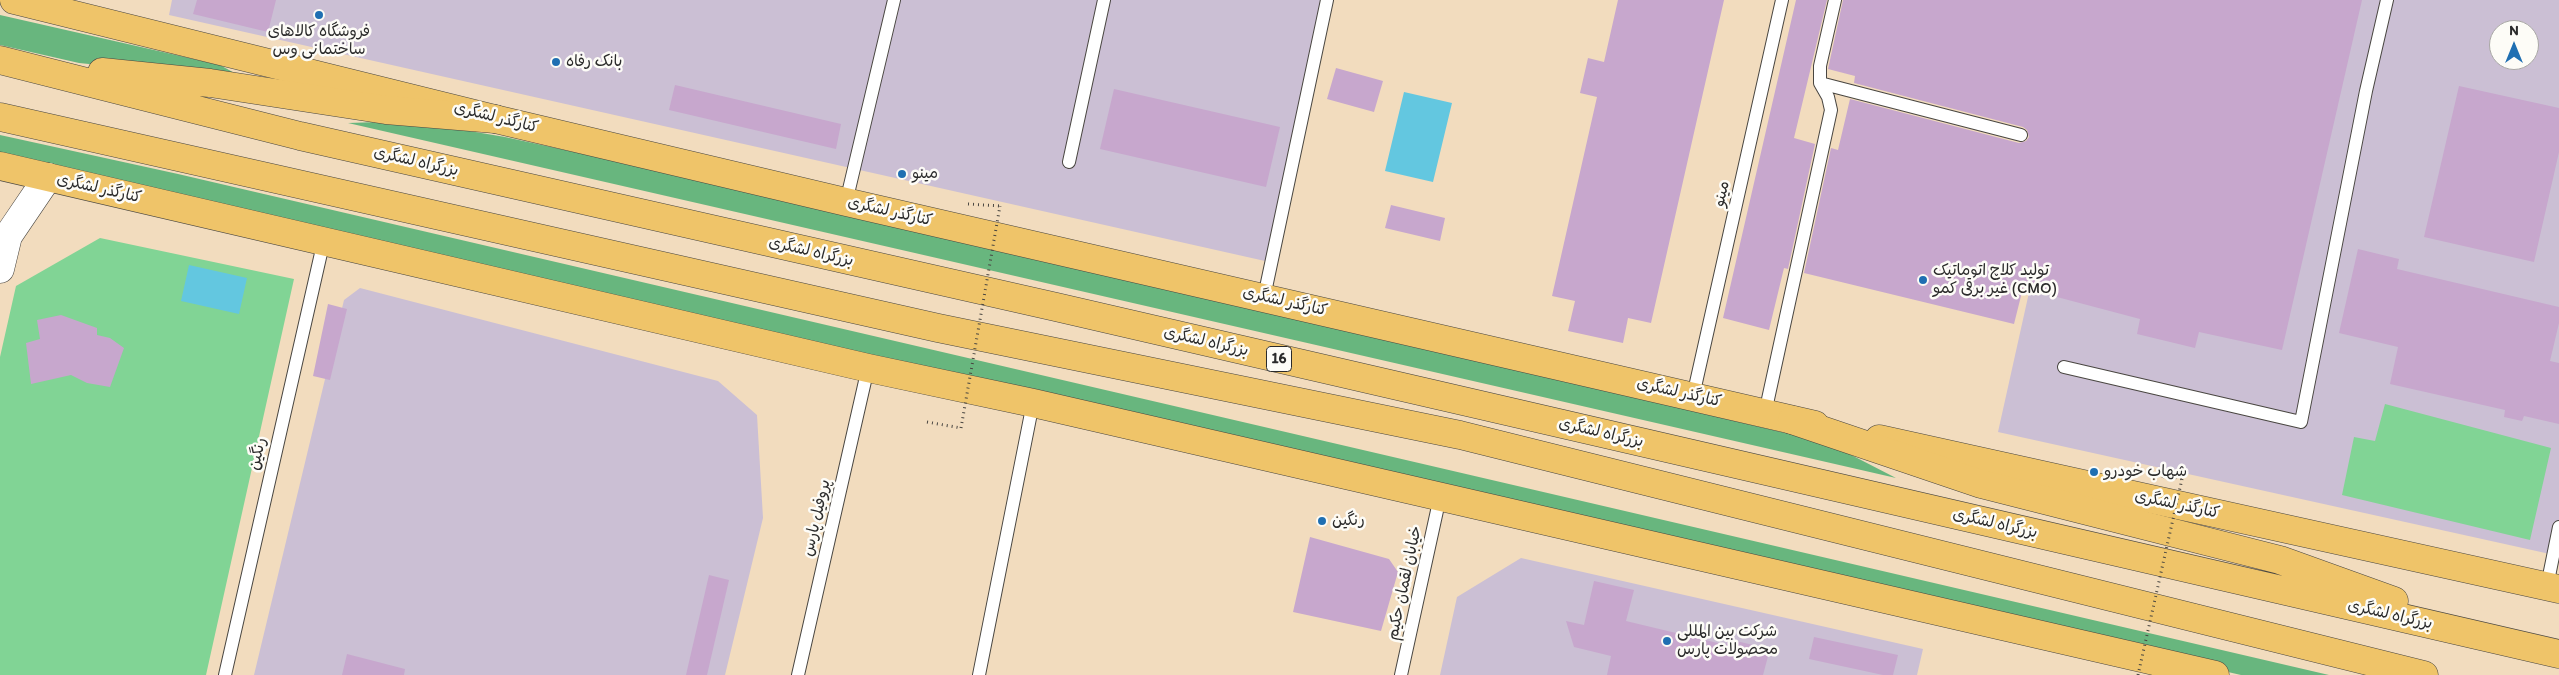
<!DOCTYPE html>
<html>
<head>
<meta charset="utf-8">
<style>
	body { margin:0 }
	#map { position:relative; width:2559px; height:675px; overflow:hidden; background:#f2dcbe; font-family:Itim,sans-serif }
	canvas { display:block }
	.north { position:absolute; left:2489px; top:20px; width:50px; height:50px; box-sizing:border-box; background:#fdfcf7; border:1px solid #a9a8a5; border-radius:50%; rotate:0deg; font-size:14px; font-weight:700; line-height:20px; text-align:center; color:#2b2b2b }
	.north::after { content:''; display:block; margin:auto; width:18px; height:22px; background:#1f6fb2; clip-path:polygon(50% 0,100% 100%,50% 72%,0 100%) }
</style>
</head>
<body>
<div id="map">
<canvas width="2559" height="675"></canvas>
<div class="north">N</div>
</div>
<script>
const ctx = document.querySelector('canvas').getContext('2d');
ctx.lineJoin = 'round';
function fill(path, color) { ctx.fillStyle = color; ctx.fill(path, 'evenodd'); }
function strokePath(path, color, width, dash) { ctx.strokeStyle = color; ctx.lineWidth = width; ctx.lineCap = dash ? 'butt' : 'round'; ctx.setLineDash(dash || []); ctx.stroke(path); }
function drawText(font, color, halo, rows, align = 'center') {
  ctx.font = font + ' Itim,"Playpen Sans Arabic",sans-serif'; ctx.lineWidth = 5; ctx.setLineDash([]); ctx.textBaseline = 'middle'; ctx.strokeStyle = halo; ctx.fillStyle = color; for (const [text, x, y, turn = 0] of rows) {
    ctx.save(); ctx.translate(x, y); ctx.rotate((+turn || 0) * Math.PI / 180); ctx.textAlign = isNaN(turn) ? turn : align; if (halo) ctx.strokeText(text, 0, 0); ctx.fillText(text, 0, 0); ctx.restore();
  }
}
fill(new Path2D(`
	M172,0H1331L1265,261L169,15Z
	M2094,0H2559V556L1998,432ZM2499,30H2529V60H2499Z
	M360,288L718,381L757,415L763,518L725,675H254L344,300Z
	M1521,558L1923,649L1917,675H1440L1457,597Z`), '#cbbfd4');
fill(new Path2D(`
	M100,238L294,279L206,675H0V357L16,286Z
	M2385,404L2551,448L2530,540L2342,495L2354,437L2375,441Z`), '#81d495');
fill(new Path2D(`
	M0,15L220,65L247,80L79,63L0,45Z
	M410,121L505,137L837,209L1828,443L1896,478L348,123Z
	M0,135L178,174L2329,675H2241L0,161Z`), '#68b67e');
fill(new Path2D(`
	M1404,92L1452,103L1433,182L1385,171Z
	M189,265L247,278L239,314L181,301Z`), '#63c7e0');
fill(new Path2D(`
	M197,0H276L268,32L193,14Z
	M1618,0H1724L1651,323L1628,318L1623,343L1568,331L1575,301L1552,296L1597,97L1580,93L1588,58L1604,62Z
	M1796,0H1827L1794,138L1815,144L1788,269L1784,268L1769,330L1723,318Z
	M1843,0H2362L2282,350L2199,332L2195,348L2137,334L2140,319L2023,288L2014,324L1804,273L1831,148L1838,150L1850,99L2019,143L2026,141L2029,137L2027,130L2023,127L1854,83L1855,76L1828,69Z
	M1336,68L1383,81L1374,112L1327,99Z
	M675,85L841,124L836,149L669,110Z
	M2459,86L2559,108V152L2534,262L2424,237Z
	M1114,89L1280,127L1266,187L1100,149Z
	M1391,205L1445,218L1440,241L1385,228Z
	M2358,249L2399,259L2397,269L2559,307V323L2550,361L2559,363V424L2524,416L2522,421L2504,417L2505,410L2390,384L2398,347L2339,333Z
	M328,304L347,309L330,380L313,376Z
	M61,315L97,328V335L110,338L124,348L110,387L87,383L71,375L31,384L26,343L40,339L37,320Z
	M1310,537L1389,559L1398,572L1381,631L1293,612Z
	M709,575L729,580L707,675H686Z
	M1594,581L1634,590L1626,621L1726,645L1728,639L1770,649L1763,675H1607L1611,656L1574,647L1566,621L1584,625Z
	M1814,637L1898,655L1893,675H1883L1809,659Z
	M347,654L405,669L404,675H342Z`), '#c7a7cd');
const service = new Path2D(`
	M1820,83V66L1835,0
	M1069,162L1104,0
	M846,202L894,0
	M1264,297L1327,0
	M2064,367L2301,422L2366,91L2387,0
	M1693,396L1782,0
	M1765,413L1831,110L1828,97L1820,83L2021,135
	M2547,586L2559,527
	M225,675L324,240
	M798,675L868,368
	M979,675L1033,403
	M1401,675L1440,497`);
const tertiary = new Path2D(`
	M0,269L8,236L48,177`);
const primary = new Path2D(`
	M14,0L495,119L846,202L1815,425
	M0,166L868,368L1033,403L2215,675
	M1879,439L2559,589`);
const trunk = new Path2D(`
	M0,60L300,136L1056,307L2559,654
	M102,72L210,83L386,110L495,119
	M0,117L938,328L1460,435L2424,675
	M1792,420L1981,484L2280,560L2394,601`);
strokePath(service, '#494641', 14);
strokePath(tertiary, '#494641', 29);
strokePath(primary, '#494641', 29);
strokePath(trunk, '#494641', 29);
strokePath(new Path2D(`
	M968,204L1000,206
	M927,422L961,428
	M2163,478L2164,475L2182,479`), '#494641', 3, [1, 4]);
strokePath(service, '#fff', 12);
strokePath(tertiary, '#fff', 28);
strokePath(primary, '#efc469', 28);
strokePath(trunk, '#efc469', 28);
strokePath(new Path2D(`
	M961,428L1000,206
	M2138,675L2182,479`), '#494641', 3, [1, 4]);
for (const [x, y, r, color] of [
	[319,15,5,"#1f6fb2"],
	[556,62,5,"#1f6fb2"],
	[902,174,5,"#1f6fb2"],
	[1923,280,5,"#1f6fb2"],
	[2094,472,5,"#1f6fb2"],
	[1322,521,5,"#1f6fb2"],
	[1667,641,5,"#1f6fb2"]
]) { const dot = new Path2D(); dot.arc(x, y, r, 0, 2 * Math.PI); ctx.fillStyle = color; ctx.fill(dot); strokePath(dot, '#fdfcf7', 2); }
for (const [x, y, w] of [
	[1279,359,25]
]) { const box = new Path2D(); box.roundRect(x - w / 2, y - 12.5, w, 25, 4); ctx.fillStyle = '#fdfcf7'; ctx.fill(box); strokePath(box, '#2b2b2b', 1); }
drawText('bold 15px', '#2b2b2b', null, [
	["16",1279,359]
]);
drawText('16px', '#2b2b2b', '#fdfcf7', [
	["فروشگاه کالاهای",319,32,"center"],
	["ساختمانی وس",319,50,"center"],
	["بانک رفاه",566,62],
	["مینو",912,174],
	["تولید کلاچ اتوماتیک",1933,271],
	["غیر برقی کمو (CMO)",1933,289],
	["شهاب خودرو",2104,472],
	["رنگین",1332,521],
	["شرکت بین المللی",1677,632],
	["محصولات پارس",1677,650]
], 'left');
drawText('16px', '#2b2b2b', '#fdfcf7', [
	["کنارگذر لشگری",496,118,14],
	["بزرگراه لشگری",416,162,13],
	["کنارگذر لشگری",99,189,13],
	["مینو",1722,194,-77],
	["کنارگذر لشگری",890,212,13],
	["بزرگراه لشگری",811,252,13],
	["کنارگذر لشگری",1285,302,13],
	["بزرگراه لشگری",1206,342,13],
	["کنارگذر لشگری",1679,393,13],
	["بزرگراه لشگری",1601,433,13],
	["رنگین",258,454,-77],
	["کنارگذر لشگری",2177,505,12],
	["پروفیل پارس",817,518,-77],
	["بزرگراه لشگری",1995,524,13],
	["خیابان لقمان حکیم",1405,583,-78],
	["بزرگراه لشگری",2390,615,13]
]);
</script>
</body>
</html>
